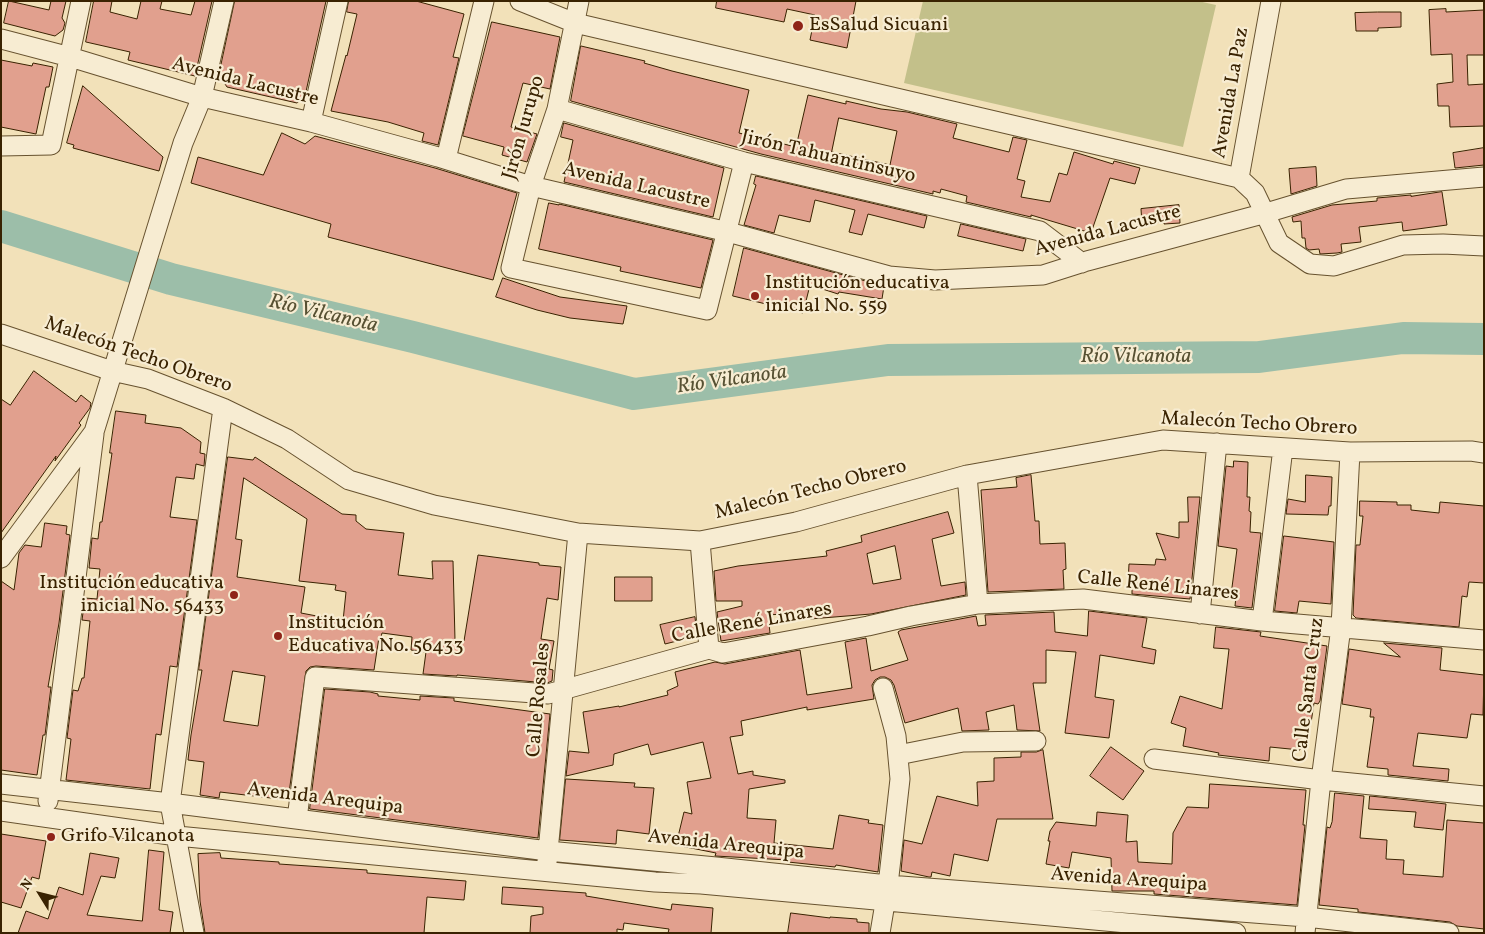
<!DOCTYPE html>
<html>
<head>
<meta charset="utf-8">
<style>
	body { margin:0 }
	#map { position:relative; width:1485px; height:934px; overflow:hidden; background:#f2e1b9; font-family:Vollkorn,serif }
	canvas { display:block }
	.frame { position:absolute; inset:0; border:2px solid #392201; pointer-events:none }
	.north { position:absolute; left:15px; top:869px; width:50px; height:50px; -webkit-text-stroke:4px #f7ecd2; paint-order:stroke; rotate:306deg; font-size:14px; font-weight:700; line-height:20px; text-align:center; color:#392201 }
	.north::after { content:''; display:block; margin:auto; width:18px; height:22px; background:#392201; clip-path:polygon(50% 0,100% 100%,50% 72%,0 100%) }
</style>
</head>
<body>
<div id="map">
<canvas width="1485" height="934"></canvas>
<div class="frame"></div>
<div class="north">N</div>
</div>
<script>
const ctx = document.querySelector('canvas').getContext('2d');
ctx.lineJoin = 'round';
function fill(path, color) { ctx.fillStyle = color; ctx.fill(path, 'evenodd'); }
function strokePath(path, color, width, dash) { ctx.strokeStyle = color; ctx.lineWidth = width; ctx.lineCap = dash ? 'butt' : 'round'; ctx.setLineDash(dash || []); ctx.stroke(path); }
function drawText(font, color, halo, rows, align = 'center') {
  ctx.font = font + ' Vollkorn,serif'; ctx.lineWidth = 4.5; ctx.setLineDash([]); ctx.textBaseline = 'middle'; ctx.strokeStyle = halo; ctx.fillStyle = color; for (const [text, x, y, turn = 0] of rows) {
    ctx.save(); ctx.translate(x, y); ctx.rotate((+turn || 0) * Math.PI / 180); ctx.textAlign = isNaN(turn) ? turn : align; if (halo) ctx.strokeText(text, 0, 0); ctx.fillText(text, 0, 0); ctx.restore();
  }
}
fill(new Path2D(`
	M923,1H1198L1216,5L1183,147L904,83Z`), '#c3c08a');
strokePath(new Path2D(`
	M1,226L171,279L413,337L634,394L888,360L1259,357L1403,338L1484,339`), '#9cbea9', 32);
const building = new Path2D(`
	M9,1L49,10L51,1H66L62,18L65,23L63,30L55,36L4,23Z
	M94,1H112L110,12L137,19L141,1H162L160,9L191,15L195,1H212L195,76L128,60L130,52L86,42Z
	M235,1H326L305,96L297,103L227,87L219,75Z
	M349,1H416L464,14L453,57L459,58L438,145L422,141L424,133L388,122L331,111L346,55L347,56L357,14L347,12Z
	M717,1H856L847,48L810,40L815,15L787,9L784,22L716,8Z
	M1446,9V12L1484,10V55H1467L1468,85L1484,84V126L1450,127L1449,106H1438L1437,84L1453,82L1452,54L1431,55L1429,10Z
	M1378,12H1401V27L1378,28V31H1356L1355,13Z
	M492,22L560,37L550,89L523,83L511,127L537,134L527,162L502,155L504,147L463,136Z
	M581,46L645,61L644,63L672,71L749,90L739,133L796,147L808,95L846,104V101L881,109L907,112L957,124L953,138L1009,152L1013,137L1027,140L1017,179L1025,181L1021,197L1050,202L1059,173L1067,175L1074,152L1113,164L1114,161L1140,168L1135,184L1110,178L1091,233L1031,215V217L966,202L967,196L941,189L940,193L933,191V194L761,154L571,101ZM839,118L897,131L890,165L832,152Z
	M1,60L32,66L33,63L53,67L49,87H46L36,134L1,127Z
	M83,86L163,157L159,171L73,148L74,145L67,143Z
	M564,123L724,168L713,217L564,182L573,140L561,137Z
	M282,133L305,144L315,136L435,168L517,193L493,280L328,237L331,224L191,183L198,157L263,175Z
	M1484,148V165L1455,168L1453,153Z
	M1316,167L1317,186L1291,194L1289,169Z
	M756,176L927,216L924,228L868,214L862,235L849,232L855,210L815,200L810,222L779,215L774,233L744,225L756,185L754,184Z
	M1442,192L1447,225L1403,231L1402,222L1359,227L1361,242L1341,244L1342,252L1337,253L1320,254L1319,249L1309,250L1306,248L1305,238H1302L1301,221L1293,222L1292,217L1332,205L1377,201V198L1411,195V196Z
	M549,203L559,205V204L713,240L701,288L620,271L621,267L539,249Z
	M1179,205L1180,223L1164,224V222L1142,224L1141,209Z
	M961,224L1026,239L1023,251L958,236Z
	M744,248L884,286L882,299L839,292L838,294L810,285L803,313L733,296Z
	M503,278L560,297L627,306L623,324L570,318L537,310L496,297Z
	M34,371L76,402L81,395L91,403L90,408L79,423L81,425L55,461L56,456L1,533V399L10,405Z
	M116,411L146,415L145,423L181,428L201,442L200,453L205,454L204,466L196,464L194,479L176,477L170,517L197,520L177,667L170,666L161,735L156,734L150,789L66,780L71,739L67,738L73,690L78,691L82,678H84L90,621L82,620L85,598L97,599L100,569L89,568L92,538L98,539L100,522H102L112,453H110Z
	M228,457L253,460L255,457L342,514L356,515V521L366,529L404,533L398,575L433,579L432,561H453L455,640L464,641L478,555L539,563V565L561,567L558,600L547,598L541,639L554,641L549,669L553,670L552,681L547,683L457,675V676L423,674L426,652L411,650L412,637L382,633L381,637H379L374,670L316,666L310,667L306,671L288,800L220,792L219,798L200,795L204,762L188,760L191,735L202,670H199ZM244,478L307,519L299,581L336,585L335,590L346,592L343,621L301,613L305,587L237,577L242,540L236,539ZM233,671L265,676L258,726L224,721Z
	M1234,461L1248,462L1247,497H1250L1249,511L1251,512L1250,532L1261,533L1252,608L1235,606L1236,596L1231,595L1237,549L1218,546L1226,466L1233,467Z
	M1031,475L1035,521H1039L1040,544L1065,543L1066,569L1063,570L1064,589L988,592L981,490L1017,487L1016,478Z
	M1306,475L1332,477L1331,506H1329L1328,515L1286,514L1288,499L1305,502Z
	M1188,497H1200L1190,599L1132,594V583H1128L1129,564L1155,565L1156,559L1166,560L1156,533L1179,538V522H1188Z
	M1360,501L1397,502V505H1411V510L1439,513L1440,502L1484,506V583L1469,582L1467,597L1462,596L1459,627L1356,618L1353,615L1356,545H1360L1363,516H1360Z
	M948,512L954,533L932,539L941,586L965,582L966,595L871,614L810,619V612L768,615L770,633L721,641L717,612L742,606V601H716L714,571L738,566L827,556L826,551L862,542L861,536ZM895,546L901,579L873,584L867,554Z
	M45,523L67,526L66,534L70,535L59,623L48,687H51L45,735H43L37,775L1,770V581L14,590L19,553L25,545L41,547Z
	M1284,536L1334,542L1331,604L1299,601L1297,613L1275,611Z
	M615,577H652V601H615Z
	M1089,611L1147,618L1142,647L1156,650L1154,664L1100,655L1095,697L1114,700L1109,738L1065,733L1076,652L1046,650V683H1033L1040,731L1017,730L1014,705L986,712L989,730L962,731L958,708L905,723L894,685L891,680L885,677H880L875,680L872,685L874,699L807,710V707L741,721L743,735L730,737L738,774L753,771V775L785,780V783L749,789L747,818L776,820L774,843L833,849L839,815L869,820L868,823L883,825L878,872L836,865L835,867L788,862V860L715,856L716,853L676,845L684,812L692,814L687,782L711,778L703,742L651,755L648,744L614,754L613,765L566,776L569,751L589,753L583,712L619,706V707L668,695L667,691L678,686L675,672L715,662L725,664L800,650L807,695L852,688L845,642L866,638L871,671L908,660L898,632L901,630L976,616L978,626L986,625L985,615L1054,612L1055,632L1087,636Z
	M695,617L697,636L665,644L660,625Z
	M1216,627L1261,632L1260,636L1327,646L1320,701L1318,704L1314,703L1311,723L1303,721L1300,750L1270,747L1269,761L1218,755L1219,753L1183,746L1186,728L1171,723L1180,696L1222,709L1229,649L1214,648Z
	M1384,643L1442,648L1440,670L1484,675L1483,715L1471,714L1467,738L1418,733L1413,766L1449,769L1448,781L1388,775V769L1367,767L1374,717H1370L1371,709L1342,704L1349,649L1400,657Z
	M325,689L370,692L378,694V696L420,700V696L454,698V701L550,714L538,838L310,809Z
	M1111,747L1144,771L1123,800L1090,776Z
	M1043,750L1053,819H997L988,861L954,854L950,876L932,872L931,877H929L901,871L904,840L922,844L937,796L978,806L977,782L994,781V758L1021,757V752H1036Z
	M566,779L635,783L634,787L654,788L649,834L617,830L616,844L560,840Z
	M1210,784L1306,790L1303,825H1305L1297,905L1154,894V891H1112L1111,858L1072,852L1069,868L1046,864L1050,841H1048L1050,831L1056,822L1096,826L1097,812L1128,815L1126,842L1137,841L1138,862L1172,864L1173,833L1187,807L1208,808Z
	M1335,793L1364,796L1360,838L1387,840L1386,859L1404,860L1403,874L1443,877L1447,820L1484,823V929L1457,926L1450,922L1358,912V909L1319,905L1327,827L1330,828L1332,822Z
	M1370,796L1446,804L1443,830L1414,827L1416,812L1369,809Z
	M1,834L46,841L39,879L32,877L21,908L1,902Z
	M149,850L164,852L159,910L173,912L170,933H18L26,911L48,919L59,887L83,895L90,853L119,858L115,878L101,876L87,915L142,921Z
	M220,853L221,858L279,862V864L367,870V873L466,881L464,900L427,897L424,933H205L200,901L198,854Z
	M503,887L586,893V896L671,910L672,904L713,908L711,933H668L669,929L624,923L623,930L617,929V933H530L531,916L543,914V907L502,904Z
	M791,913L830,918V917L857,919V922L869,923V933H788Z`);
fill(building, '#e1a08e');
strokePath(building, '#392201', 1);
const minor = new Path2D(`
	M520,1L575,23L1239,178
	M579,1L557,109L531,186L511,268L707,310L744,162
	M1271,1L1239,178L1255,193L1279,243L1310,264L1334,266L1403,245L1443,244L1484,246
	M1,39L70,57L202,97L311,122L438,157L531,186L728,232L889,276L935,280L1043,275L1087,261L1266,213L1346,189L1484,177
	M557,109L744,162L1040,231L1082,263
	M311,122L338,1
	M1,146L51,145L81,1
	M446,159L484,1
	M1,334L112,371L148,379L223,408L287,439L349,480L434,505L578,533L700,541L796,522L967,475L1163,440L1350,452L1471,451L1484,453
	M967,475L978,604
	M700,541L709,649
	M1,558L94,432L183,143L202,97L224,1
	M1200,614L1217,443
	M1262,621L1283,448
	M898,755L963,742L1036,741
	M1154,759L1321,780L1484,796
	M1,784L170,803L548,851L716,867L888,885L1306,917L1449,933
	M48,801L94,434
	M1,811L177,836L655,882L701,884L1236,933
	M297,819L315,677L548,694L709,649L723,653L868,626L911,616L978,604L1083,599L1262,621L1484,640
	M547,862L578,533
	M194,933L170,803L223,408
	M880,933L888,885L900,779L896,736L883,688
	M1305,933L1321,780L1341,627L1350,452`);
strokePath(minor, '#67522f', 21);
strokePath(minor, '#f7ecd2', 19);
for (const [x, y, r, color] of [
	[798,26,6,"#8f2418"],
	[755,296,5,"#8f2418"],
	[234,595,5,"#8f2418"],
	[278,636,5,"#8f2418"],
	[51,837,5,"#8f2418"]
]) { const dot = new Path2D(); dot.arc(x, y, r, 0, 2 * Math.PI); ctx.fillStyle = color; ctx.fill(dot); strokePath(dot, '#f7ecd2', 2); }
drawText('20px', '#392201', '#f7ecd2', [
	["EsSalud Sicuani",809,26],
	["Institución educativa",765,284],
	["inicial No. 559",765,307],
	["Institución educativa",224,584,"right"],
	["inicial No. 56433",224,607,"right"],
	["Institución",288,624],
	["Educativa No. 56433",288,647],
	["Grifo Vilcanota",61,837]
], 'left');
drawText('20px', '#392201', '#f7ecd2', [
	["Avenida Lacustre",245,83,14],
	["Avenida La Paz",1232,93,-80],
	["Jirón Jurupo",525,128,-74],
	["Jirón Tahuantinsuyo",828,158,13],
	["Avenida Lacustre",636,187,13],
	["Avenida Lacustre",1108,232,-15],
	["Malecón Techo Obrero",138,356,19],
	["Malecón Techo Obrero",1259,425,3],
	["Malecón Techo Obrero",811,491,-14],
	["Calle René Linares",1158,587,6],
	["Calle René Linares",752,624,-10],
	["Calle Santa Cruz",1310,690,-83],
	["Calle Rosales",540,700,-85],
	["Avenida Arequipa",325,800,7],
	["Avenida Arequipa",726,846,6],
	["Avenida Arequipa",1129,881,4]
]);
drawText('italic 21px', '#575133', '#f7ecd2', [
	["Río Vilcanota",323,315,13],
	["Río Vilcanota",1136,358],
	["Río Vilcanota",732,381,-8]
]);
</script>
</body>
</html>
